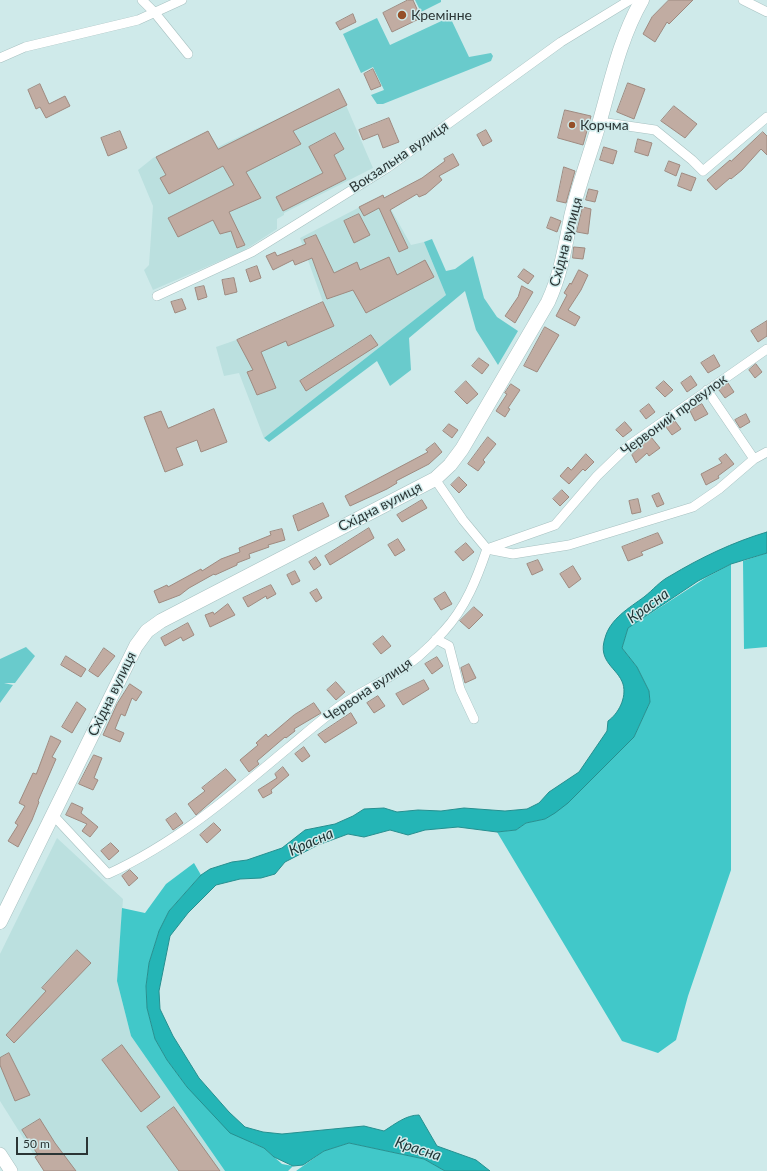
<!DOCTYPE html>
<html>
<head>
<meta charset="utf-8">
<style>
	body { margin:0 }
	#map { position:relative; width:767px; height:1171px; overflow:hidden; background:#cfeaea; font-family:Lato,sans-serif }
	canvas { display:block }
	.scale { position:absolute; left:16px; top:1137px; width:72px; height:18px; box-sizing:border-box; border:2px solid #2b3535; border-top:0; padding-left:5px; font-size:12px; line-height:14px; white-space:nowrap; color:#2b3535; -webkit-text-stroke:3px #cfeaea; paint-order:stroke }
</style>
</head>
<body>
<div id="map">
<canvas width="767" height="1171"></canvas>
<div class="scale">50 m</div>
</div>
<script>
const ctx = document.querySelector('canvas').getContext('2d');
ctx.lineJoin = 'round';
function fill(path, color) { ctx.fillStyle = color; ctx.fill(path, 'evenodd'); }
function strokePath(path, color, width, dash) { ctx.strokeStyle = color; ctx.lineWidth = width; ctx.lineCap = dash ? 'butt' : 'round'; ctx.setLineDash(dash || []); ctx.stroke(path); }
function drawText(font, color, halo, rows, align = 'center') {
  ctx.font = font + ' Lato,sans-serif'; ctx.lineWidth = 3; ctx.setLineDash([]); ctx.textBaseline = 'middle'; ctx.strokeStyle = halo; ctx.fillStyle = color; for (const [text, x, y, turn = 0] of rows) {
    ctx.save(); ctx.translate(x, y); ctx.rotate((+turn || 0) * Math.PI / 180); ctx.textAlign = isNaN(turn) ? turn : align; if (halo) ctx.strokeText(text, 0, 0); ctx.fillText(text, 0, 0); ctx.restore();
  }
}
fill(new Path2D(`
	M339,89L373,168L284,213V215L277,219V229L243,251L153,290L144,270L149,265L153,206L138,170L153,158L208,131L218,147Z
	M383,195L411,245L424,242L446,295L264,438L239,373L224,376L216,347L236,340L323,302L300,238Z
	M57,838L123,899L117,981L131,1036L225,1171H44L0,1101V954Z`), '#bbe0df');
fill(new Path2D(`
	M415,0H441V2L421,12Z
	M450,17L469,57L491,53L493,56L491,61L383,104H377L371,95L384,90L373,67L361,73L343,34L377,18L390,45Z
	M432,239L446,271L455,269L473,256L484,298L497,317L518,331L498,365L476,330L465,291L409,338L411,370L390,386L377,361L269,442L264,438L446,295L424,242Z
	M26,647L35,656L15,683H4L13,685L0,703V659Z`), '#69cbcc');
fill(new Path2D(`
	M767,553V647L744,649L743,561Z
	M731,564V870L688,996L676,1040L658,1053L622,1041L497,832L516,830L526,823L545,819L586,785L634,737L650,702L649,691L637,667L622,648L628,628L707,577Z
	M194,863L201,875L169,911L158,934L149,963L146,986L147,1008L155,1039L167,1060L187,1087L252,1143L264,1148L282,1164L293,1166L288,1171H225L131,1036L117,981L122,908L145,913L166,884Z
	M349,1143L424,1159L445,1171H296L324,1151Z`), '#41c8c9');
const water = new Path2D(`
	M767,532V553L731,564L698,581L628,628L622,648L637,667L649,691L650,702L634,737L568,803L555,813L545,819L526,823L516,830L497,832L458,827L425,830L408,835L390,830L364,837L348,834L318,845L285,862L275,874L261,878L240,879L216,885L188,913L170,936L159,991L160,1009L173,1036L199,1078L229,1112L245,1127L263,1132L282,1134L364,1126L384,1131C395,1124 406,1115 419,1115L437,1146L476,1160L490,1171H445L424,1159L349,1143L324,1151L303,1165L293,1166L274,1157L264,1148L230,1133L187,1087L167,1060L155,1039L147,1008L146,986L149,963L159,931L169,911L201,875L210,869L232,862L247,860L282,848L305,830L335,824L353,816L364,809L384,808L397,812L418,810L441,811L464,808L505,811L527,809L539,803L549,792L579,772L607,731L608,721C618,714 627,698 623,684C618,668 597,662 605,638C610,619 629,608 644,597C653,590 660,581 670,576C700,558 733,542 767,532Z`);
fill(water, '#24b5b6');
strokePath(water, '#268f8f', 1);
const building = new Path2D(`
	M408,0H413L421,18L392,32L383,13Z
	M669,0H693L669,24L667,22L655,42L643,34L652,17Z
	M353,14L356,22L340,30L336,23Z
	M373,69L381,86L371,90L364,74Z
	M628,83L645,89L634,119L617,112Z
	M40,84L49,104L65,96L70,106L46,118L40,107L36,109L28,90Z
	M339,89L347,105L293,131L301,144L246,172L261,198L229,212L245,245L237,248L231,231L220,234L213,220L178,237L168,218L234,185L223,166L169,194L160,178L166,175L156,157L208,131L218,149Z
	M674,106L697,124L685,138L661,121Z
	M565,110L591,116L583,145L558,138Z
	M389,118L399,142L383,148L378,134L363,140L359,130Z
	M486,130L492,141L483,146L477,135Z
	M120,131L127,148L108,156L101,138Z
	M763,132L767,136V155L761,149L742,170L731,179L730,178L716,190L707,180L730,160L731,161Z
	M335,133L344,149L334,155L346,179L283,211L276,197L323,173L309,147Z
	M638,139L652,143L648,156L635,152Z
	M604,147L617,151L613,164L600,160Z
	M453,154L459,165L439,176L442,180L426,194L419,197L417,194L390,210L408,248L399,252L379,208L364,216L359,207L383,195L384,198L422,178L445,161L444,159Z
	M669,161L680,165L676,176L665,171Z
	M564,167L575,171L566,203L557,201Z
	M682,173L696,178L691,191L678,186Z
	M589,189L598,191L595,202L586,200Z
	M583,207L591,209L588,234L577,232Z
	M359,214L370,235L354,243L344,221Z
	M551,217L561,221L557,232L547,228Z
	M316,235L334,273L357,262L360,270L389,257L397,275L425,260L434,277L366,313L353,290L327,299L312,258L295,265L293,260L273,270L266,256L275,252L277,256L306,244L304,240Z
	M574,247L585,248L583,259L573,258Z
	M257,266L261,278L250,282L246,270Z
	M524,269L534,276L528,284L518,277Z
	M579,270L588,275L581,290L568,310L580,317L575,326L556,316L567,295L564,293L570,283L571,284Z
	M234,278L237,292L225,295L222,280Z
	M204,286L207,297L198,300L195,288Z
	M522,286L533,292L515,323L505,316L518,297Z
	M182,299L186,309L175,313L171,302Z
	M323,302L334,326L288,346L286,341L261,352L276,388L257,395L247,372L253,370L237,340Z
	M767,321V336L758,342L751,331Z
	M545,327L559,335L537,372L524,366Z
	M371,335L378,345L306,391L300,381Z
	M714,355L720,366L708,373L701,363Z
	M479,358L489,365L482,374L472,366Z
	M756,364L762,372L755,378L749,370Z
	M691,376L697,385L687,392L681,383Z
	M466,381L478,394L467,404L455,392Z
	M664,381L673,390L665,397L656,388Z
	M728,383L734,392L725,398L719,390Z
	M511,384L520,390L508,408L510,409L505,417L496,411L507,394L505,393Z
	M649,404L655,412L646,419L640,411Z
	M702,404L708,414L695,421L690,411Z
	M214,409L227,442L201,452L197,440L176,448L183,465L165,472L144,417L161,411L168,428Z
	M746,414L750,422L740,428L735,420Z
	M675,421L681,429L672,435L666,427Z
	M625,422L632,430L623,437L616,430Z
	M449,424L458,430L452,438L443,431Z
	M488,437L496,444L483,460L485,462L478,471L468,464Z
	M651,437L660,448L649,456L647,453L636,463L632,455Z
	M435,443L442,452L429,464L396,481L397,483L387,489L350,506L345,496L428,452L426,450Z
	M586,454L594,462L585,471L583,469L569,484L560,476L568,467L571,470Z
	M726,454L734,464L718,476L719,478L706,485L701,474L722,463L719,459Z
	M459,477L467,485L459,493L451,485Z
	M562,490L569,497L560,506L553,499Z
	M659,493L664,504L657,507L652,496Z
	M638,499L641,512L632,514L629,501Z
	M422,500L427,508L402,522L397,515Z
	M323,503L329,516L298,531L293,516Z
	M369,528L374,538L330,565L325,556Z
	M282,529L285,540L268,545L269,547L249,554L250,558L237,563V565L215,575L214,574L189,588L180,595L159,603L154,591L167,585L168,587L201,569L202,571L221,559L240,552L239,548L271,535L270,532Z
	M658,533L663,543L641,552L643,555L628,561L622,547Z
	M398,539L405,550L395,556L388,545Z
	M466,543L474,552L463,561L455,552Z
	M316,557L321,565L314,570L309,562Z
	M538,560L543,570L532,575L527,564Z
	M573,566L581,579L569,588L560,574Z
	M295,571L300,581L292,585L287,575Z
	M271,585L276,594L267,599L266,596L248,607L243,598Z
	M317,589L322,598L316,602L310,593Z
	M445,592L452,604L441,610L434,599Z
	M228,604L235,615L210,627L205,615L213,612L214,614Z
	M474,607L483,615L469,629L460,621Z
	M188,623L194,635L183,641L181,637L165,646L161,638Z
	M383,636L391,646L381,654L373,644Z
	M104,648L115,656L98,677L89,671Z
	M66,656L86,669L81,677L61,665Z
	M437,657L443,666L432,674L425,664Z
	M469,664L476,678L465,683L461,668Z
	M424,680L429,689L403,705L396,694Z
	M336,682L345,692L336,700L327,690Z
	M130,684L142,692L136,701L132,698L125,716L121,714L115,729L124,733L120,742L103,735L117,704Z
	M378,696L385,706L374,713L367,703Z
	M77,702L86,709L72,733L62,727Z
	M314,703L321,713L294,729L295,731L286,738L285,737L257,761L259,764L249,772L240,760L258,745L256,743L266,734L268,737L294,715Z
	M351,713L357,723L325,743L318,735Z
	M51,736L61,741L52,757L56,759L38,801L39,802L32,820L18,847L8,841L18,825L15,823L25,806L19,803L33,773L36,774Z
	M304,747L310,756L302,762L295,754Z
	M94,755L102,758L94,778L98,780L93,790L79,784Z
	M283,767L289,775L271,790L272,793L263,798L258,790L277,778L275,774Z
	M226,769L236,780L196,815L188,804L205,791L202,788Z
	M72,803L83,808L81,813L98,827L90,837L82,831L87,824L66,815Z
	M176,813L183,823L173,830L166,820Z
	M214,823L221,830L207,843L200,835Z
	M111,843L119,851L109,860L101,851Z
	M130,870L138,878L129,886L122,876Z
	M77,950L91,963L14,1043L6,1035L46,991L42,988Z
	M122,1045L160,1097L141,1112L102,1060Z
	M9,1053L30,1095L15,1101L0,1065V1058Z
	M174,1107L220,1171H179L147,1127Z
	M40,1119L55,1143L76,1171H44L35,1157L38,1155L22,1130Z`);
fill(building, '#c1aca2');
strokePath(building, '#9e8a80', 1);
const street = new Path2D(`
	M142,0L155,13L188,54
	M743,0L767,12
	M0,58L25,47L138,20L182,0
	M600,122L655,130L692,160L703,171L767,117
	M157,296L252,252L302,221L387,168L561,42L630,0
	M707,390L754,459
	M435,479L463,520L487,549L555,525L597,476L628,446L767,349
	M436,639L449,646L460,689L474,719
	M53,815L108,874C176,843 232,795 288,748C305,734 322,719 340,706C357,694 377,685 394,674C413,663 430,647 444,631C466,607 477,578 487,549L513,554L569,545L693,507L719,489L754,459L767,452`);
const secondary = new Path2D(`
	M0,1154L11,1171`);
const primary = new Path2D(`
	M0,922L136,646L147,631L161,621L435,479L450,465L462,449L548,302C561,274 565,247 571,217C578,186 590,155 599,124C611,82 620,38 642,0`);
strokePath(street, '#a7c1c1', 10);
strokePath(secondary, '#a7c1c1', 14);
strokePath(primary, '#a7c1c1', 15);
strokePath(street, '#fff', 9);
strokePath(secondary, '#fff', 13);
strokePath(primary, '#fff', 14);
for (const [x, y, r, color] of [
	[402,15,5,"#954f28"],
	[572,125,4,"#954f28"]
]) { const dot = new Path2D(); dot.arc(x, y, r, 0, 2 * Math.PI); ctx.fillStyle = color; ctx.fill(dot); strokePath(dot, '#cfeaea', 1.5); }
drawText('14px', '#2b3535', '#cfeaea', [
	["Кремінне",411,15],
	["Корчма",580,125]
], 'left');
drawText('14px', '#2b3535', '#cfeaea', [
	["Вокзальна вулиця",399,157,-34],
	["Східна вулиця",566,242,-75],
	["Червоний провулок",674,415,-36],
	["Східна вулиця",380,507,-27],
	["Червона вулиця",368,690,-34],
	["Східна вулиця",112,694,-64]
]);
drawText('italic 15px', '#203636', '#cfeaea', [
	["Красна",648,606,-36],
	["Красна",311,842,-24],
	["Красна",418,1149,18]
]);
</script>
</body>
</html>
